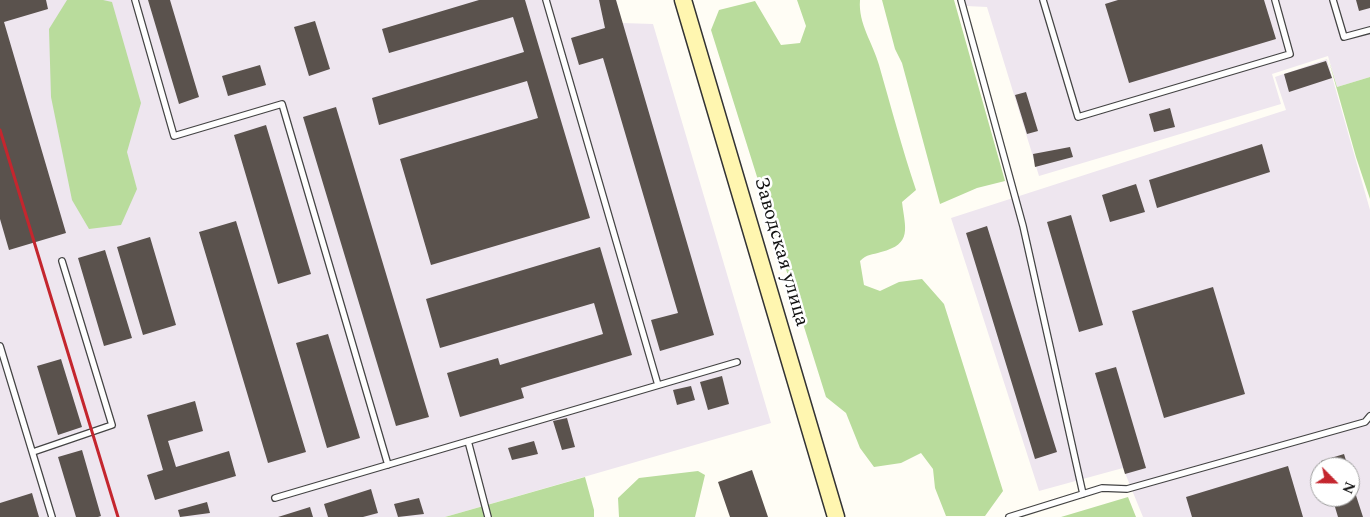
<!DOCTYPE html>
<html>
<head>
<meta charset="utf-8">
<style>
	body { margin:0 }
	#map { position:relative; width:1370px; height:517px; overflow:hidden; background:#fffdf5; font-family:Spectral,serif }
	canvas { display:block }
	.north { position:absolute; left:1310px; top:457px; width:50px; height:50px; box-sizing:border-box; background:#fff; border:1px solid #a0a0a0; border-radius:50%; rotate:113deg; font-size:14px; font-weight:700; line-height:20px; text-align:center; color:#111 }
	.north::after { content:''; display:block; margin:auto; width:18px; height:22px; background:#c4262e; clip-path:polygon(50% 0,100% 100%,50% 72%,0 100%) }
</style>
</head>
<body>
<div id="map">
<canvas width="1370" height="517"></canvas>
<div class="north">N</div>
</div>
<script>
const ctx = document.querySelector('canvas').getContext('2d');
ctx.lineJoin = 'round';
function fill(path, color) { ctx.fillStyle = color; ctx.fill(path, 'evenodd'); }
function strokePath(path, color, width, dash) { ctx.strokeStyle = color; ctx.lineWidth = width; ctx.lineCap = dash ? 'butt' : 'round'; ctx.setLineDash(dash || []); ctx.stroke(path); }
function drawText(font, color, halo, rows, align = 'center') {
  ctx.font = font + ' Spectral,serif'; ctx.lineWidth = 5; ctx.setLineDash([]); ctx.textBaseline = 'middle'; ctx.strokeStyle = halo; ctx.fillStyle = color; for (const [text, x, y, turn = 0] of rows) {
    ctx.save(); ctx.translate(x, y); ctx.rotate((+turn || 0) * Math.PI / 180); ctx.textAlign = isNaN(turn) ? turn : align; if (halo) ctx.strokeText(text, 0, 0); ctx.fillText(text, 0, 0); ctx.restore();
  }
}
fill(new Path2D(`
	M0,0H616L622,23L653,24L771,423L445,517H0Z
	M964,0H1370V77L1337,87L1328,56L1272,74L1281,104L1039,176L987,7L966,6Z
	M1327,59L1370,210V517H1143L1123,468L1039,491L951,218L1286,110L1275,77ZM1320,467H1350V497H1320Z`), '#eee6ef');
fill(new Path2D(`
	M67,0H103L112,2L141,103L127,152L137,189L121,225L89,229L72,200L51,97L49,29Z
	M797,0H860C858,24 873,43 879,65C891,107 902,148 916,190L902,202C905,228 913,244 881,252C872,255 867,254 860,261L864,285L880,291L899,282L922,279L944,304L1003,491L985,516H946L935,488L933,469L921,453L901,463L874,467L860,448L846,413L826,397L711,30L719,10L755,1L781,45L800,43L806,26Z
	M882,0H954L1005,181L977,188L940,204L902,63L895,49Z
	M1328,58L1337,87L1370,77V199L1356,157Z
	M698,471L705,475L695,517H619L618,498L639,478Z
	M585,477L594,510V517H445Z
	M1128,497L1136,517H1061Z`), '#b9dc9c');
fill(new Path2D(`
	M0,0H46L48,9L4,22L66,233L9,250L0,219Z
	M148,0H170L199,97L179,104Z
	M479,0H525L590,218L431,265L400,159L538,118L527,81L379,125L372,98L524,52L513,17L389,53L382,29Z
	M599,0H616L714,335L660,351L651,320L678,313L603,58L579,65L571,38L605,28Z
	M1118,0H1264L1276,39L1129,83L1105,4Z
	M1356,0H1370V8L1359,11Z
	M315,21L330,69L309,76L294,27Z
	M1326,61L1332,78L1289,92L1284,74Z
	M260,65L266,85L228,96L222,76Z
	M1026,92L1038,131L1027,134L1015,95Z
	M336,107L429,417L396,426L303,117Z
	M1170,108L1175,127L1154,132L1149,114Z
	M266,125L311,274L278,284L234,135Z
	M1262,144L1270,172L1157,208L1149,180Z
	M1070,147L1073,157L1035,167L1033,154Z
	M1136,184L1145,212L1110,222L1102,195Z
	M1071,215L1103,325L1079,332L1047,222Z
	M236,221L306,452L268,463L199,232Z
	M987,226L1057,452L1035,459L966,233Z
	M150,237L176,325L143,335L117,247Z
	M600,247L632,355L521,388L524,398L460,417L447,373L498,358L500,365L603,334L594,303L440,348L426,299Z
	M105,250L132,338L104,346L78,258Z
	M1213,287L1245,394L1164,418L1132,311Z
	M328,334L360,438L327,448L296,343Z
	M61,359L82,427L58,435L37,366Z
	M1116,367L1146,468L1125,474L1095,373Z
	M722,376L729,404L708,410L700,382Z
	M691,386L695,400L677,405L673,390Z
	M195,401L203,431L168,441L176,467L229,451L236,476L155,500L147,475L163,470L147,415Z
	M567,418L575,447L562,450L553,421Z
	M534,441L538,454L512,460L508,448Z
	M82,450L101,516L98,517H76L58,457Z
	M1344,454L1348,467H1323L1321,461Z
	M1288,466L1303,517H1192L1186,497Z
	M752,470L768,517H730L718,482Z
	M1350,477L1363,517H1338L1332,497H1350Z
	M371,489L378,513L363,517H328L324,504Z
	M32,493L39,517H0V503Z
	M419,498L424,514L398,517L394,504Z
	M207,502L210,513L180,517L178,510Z
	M310,507L313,517H278Z`), '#5a524d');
const service = new Path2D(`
	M135,0L174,136L282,104L388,465
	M546,0L658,385
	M961,0L1023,226L1083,494
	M1043,0L1078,117L1290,54L1275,0
	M1333,0L1344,37L1370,30
	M0,346L52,517
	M468,441L488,517
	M33,452L112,425L62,261
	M275,498L737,362
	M1009,517L1102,488L1127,489L1365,422L1370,416`);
const secondary = new Path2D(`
	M683,0L836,517`);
strokePath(service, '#444', 8);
strokePath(secondary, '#333', 19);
strokePath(service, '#fff', 5.5);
strokePath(secondary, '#fff6b0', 16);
strokePath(new Path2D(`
	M0,130L118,517`), '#c4262e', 3);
drawText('20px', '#111', '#fff', [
	["Заводская улица",780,252,74]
]);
</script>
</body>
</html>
